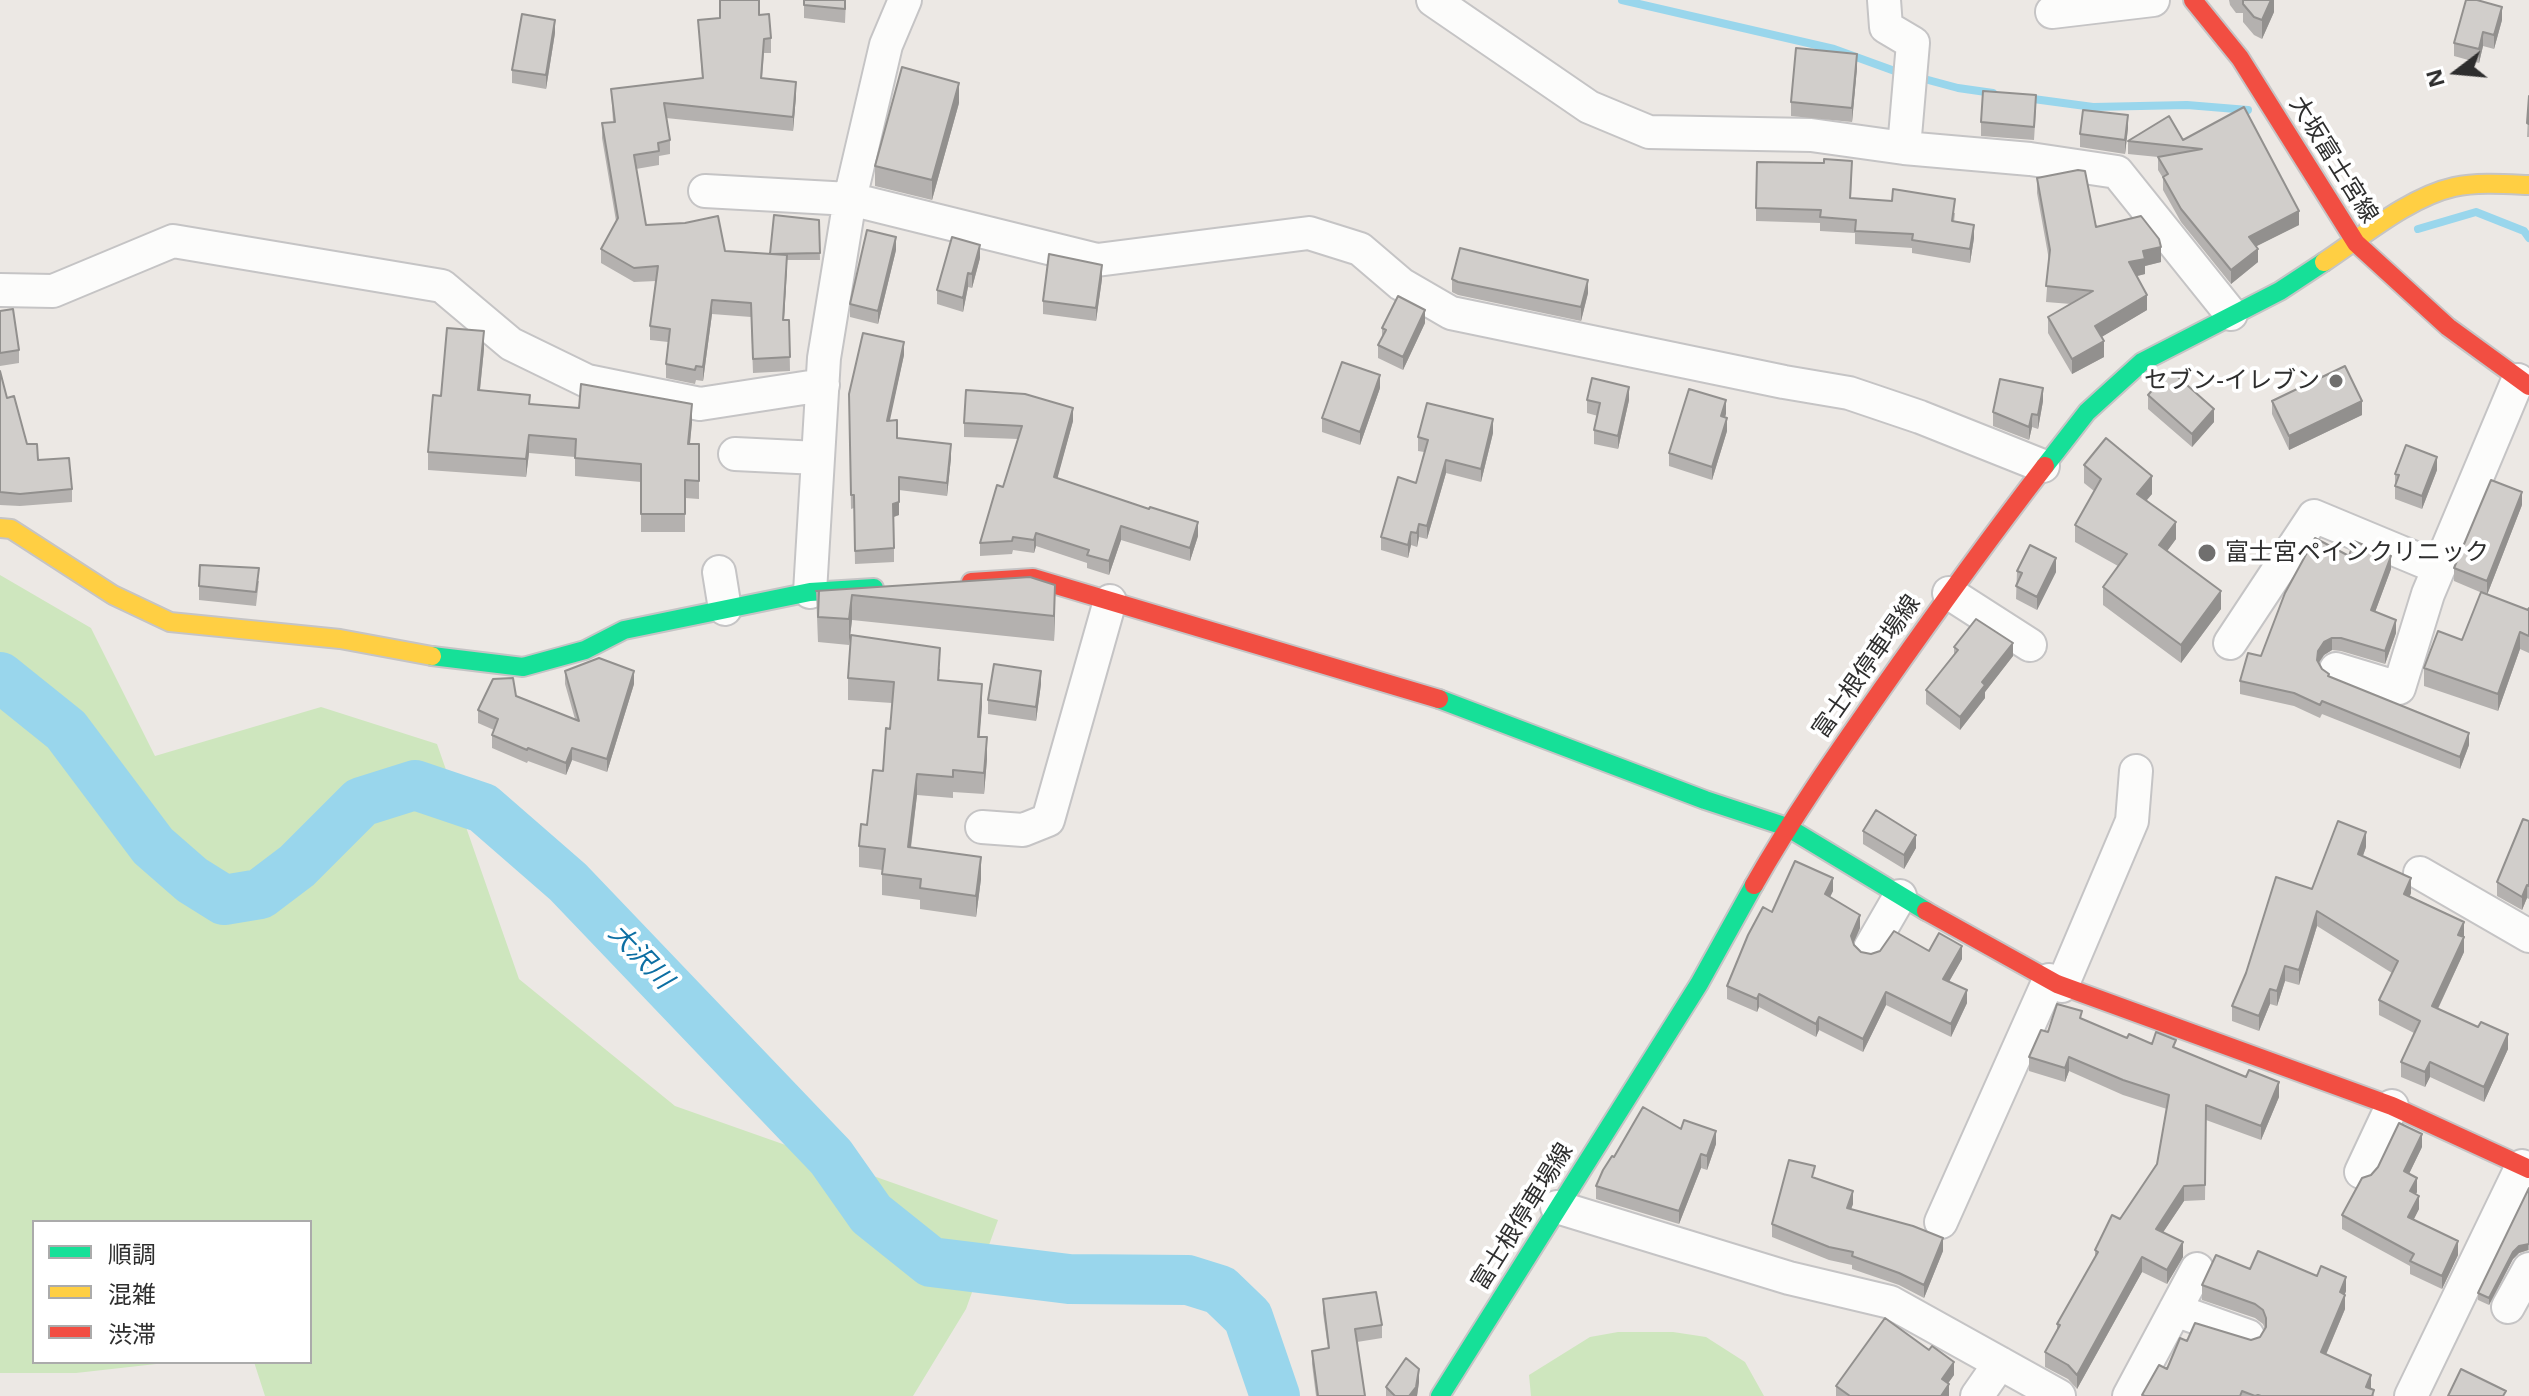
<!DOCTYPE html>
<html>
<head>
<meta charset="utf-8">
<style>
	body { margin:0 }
	#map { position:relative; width:2529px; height:1396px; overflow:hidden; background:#ece8e4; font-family:"Noto Sans","Noto Sans JP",sans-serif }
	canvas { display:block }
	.legend { position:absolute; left:32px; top:1220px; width:280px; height:144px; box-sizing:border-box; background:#fff; border:2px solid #ababab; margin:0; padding:10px 14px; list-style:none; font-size:24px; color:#2e2e2e }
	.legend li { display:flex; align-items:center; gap:16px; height:40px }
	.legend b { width:40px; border:2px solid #ababab }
	.north { position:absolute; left:2417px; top:32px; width:80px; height:80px; -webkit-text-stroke:6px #fff; paint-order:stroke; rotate:254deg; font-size:22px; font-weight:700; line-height:32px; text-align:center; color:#2e2e2e }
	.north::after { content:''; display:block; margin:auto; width:28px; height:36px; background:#2e2e2e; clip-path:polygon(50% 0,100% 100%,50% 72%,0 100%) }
</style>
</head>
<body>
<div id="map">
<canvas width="2529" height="1396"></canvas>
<ul class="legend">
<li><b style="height:10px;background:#16e098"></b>順調</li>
<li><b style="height:10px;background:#ffcf43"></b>混雑</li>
<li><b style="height:10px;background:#f24e42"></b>渋滞</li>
</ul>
<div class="north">N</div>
</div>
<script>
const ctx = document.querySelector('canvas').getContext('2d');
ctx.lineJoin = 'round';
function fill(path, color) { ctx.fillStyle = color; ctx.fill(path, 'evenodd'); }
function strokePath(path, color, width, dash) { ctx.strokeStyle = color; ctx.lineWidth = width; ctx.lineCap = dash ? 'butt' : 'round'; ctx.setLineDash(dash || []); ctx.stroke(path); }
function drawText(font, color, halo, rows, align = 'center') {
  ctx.font = font + ' "Noto Sans","Noto Sans JP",sans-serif'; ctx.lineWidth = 8; ctx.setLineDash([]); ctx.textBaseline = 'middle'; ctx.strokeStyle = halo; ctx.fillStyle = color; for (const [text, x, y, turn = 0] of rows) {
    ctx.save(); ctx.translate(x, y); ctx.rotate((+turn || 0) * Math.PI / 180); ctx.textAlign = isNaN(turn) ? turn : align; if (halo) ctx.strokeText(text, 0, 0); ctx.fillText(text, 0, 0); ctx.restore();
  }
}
fill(new Path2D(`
	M0,575L91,628L155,756L321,707L437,744L519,979L675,1106L998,1220L966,1309L913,1396H265L254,1362H310V1222H34V1362H174L76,1373H0Z
	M1618,1332H1673L1706,1337L1745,1362L1764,1396H1531L1529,1375L1590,1337Z`), '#cee6be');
strokePath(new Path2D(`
	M1622,0L1834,49L1903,74
	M1917,77L1958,88L1993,93
	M2026,98L2093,107L2187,105L2248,110
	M2418,229L2476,212L2524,231L2529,238`), '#99d6ec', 8);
strokePath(new Path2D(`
	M0,677L66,730L153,846L192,880L224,900L260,894L297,866L361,802L415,785L483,808L568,882L831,1157L871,1214L931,1262L1069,1279L1188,1280L1220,1290L1248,1317L1275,1396`), '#99d6ec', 50);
const street = new Path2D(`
	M1433,0L1589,107L1649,132L1811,135L1904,148L2030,159L2117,172L2231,314
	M1884,0L1886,27L1913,43L1904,148
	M2052,12L2153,0
	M705,191L850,199L1097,260L1309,233L1360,249L1401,284L1451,313L1784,382L1849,393L1920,417L2043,466
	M0,290L53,291L173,241L442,286L511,344L587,381L700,404L823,385
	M735,454L818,458
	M719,572L725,609
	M810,592L824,358L850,199L886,45L905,0
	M1949,593L2030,645
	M2230,643L2314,516L2439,568
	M2336,669L2399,688L2428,594L2518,380
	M982,827L1023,830L1048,820L1110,601
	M2420,873L2529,936
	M1870,948L1900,896
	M2062,986L2132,821L2136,771
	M2361,1172L2392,1106
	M1557,1207L1789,1278L1890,1302L2059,1396
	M1941,1222L2049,980
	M2508,1307L2529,1269
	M2175,1310L2248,1336
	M1977,1396L2000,1363
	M2129,1396L2197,1269
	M2411,1396L2522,1166`);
const fast = new Path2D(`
	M2045,466L2087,412L2142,362L2280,291L2324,262
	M432,656L523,667L585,650L624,630L810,592L874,588
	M1439,699L1705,800L1787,827L1926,911
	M1440,1396L1699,984L1754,885`);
const slow = new Path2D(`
	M2324,262C2362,237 2409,197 2454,187C2478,182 2505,184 2529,185
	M0,528L11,529L113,595L170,622L340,639L432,656`);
const jam = new Path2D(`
	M2193,0L2240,58L2356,243L2448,327L2529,386
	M971,582L1033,578L1439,699
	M1754,885C1792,818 1836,755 1880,692C1934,615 1988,540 2045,466
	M1926,911L2057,984L2392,1106L2529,1169`);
strokePath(street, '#c5c4c5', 36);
strokePath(fast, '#c5c4c5', 22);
strokePath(slow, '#c5c4c5', 22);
strokePath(jam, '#c5c4c5', 22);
strokePath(street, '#fcfcfb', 32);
strokePath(fast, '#16e098', 18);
strokePath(slow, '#ffcf43', 18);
strokePath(jam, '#f24e42', 18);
fill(new Path2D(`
	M720,0H760L759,15L771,38V53H764L762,79L796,96L793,131L666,118L670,140V154L659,156V165L636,169L646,225L725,251L770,254L819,220L820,260H787L784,320H789L790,371L753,373L751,317L712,314L703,381L696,380L695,384L666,378V364L668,342L650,340V326L656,281L634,282L601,263V249L616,221L602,138V123L613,122L611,89L702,78L698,20L720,18Z
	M804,0H846L845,23L804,18Z
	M2229,0H2274V12L2262,39L2254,35L2243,22V13H2236L2230,5Z
	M2502,20L2494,49L2483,46L2479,63L2454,56V43Z
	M555,33L546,89L512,83V70Z
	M1857,68L1852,122L1791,116V102Z
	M2529,96V137H2527Z
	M959,103L932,200L875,186V166Z
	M2244,107L2299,225L2256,246L2258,262L2231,284L2181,222L2163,190V178L2158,170V157L2128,154V141L2183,140Z
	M2036,109L2034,140L1981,136V122Z
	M2128,128L2125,154L2080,147V134Z
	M1852,174L1851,198L1955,213L1954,222L1974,238L1970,263L1912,253V248L1855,244V233L1820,231V223L1756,221V208Z
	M2037,178L2096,227L2161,262L2145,266V274L2137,276L2147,310L2101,337L2104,357L2072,374L2048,333V317L2071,304L2046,302L2049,260L2037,193Z
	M896,250L878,324L850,317V304Z
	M980,258L972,288L968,287L963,312L937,304V290Z
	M1102,279L1096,321L1043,314V301Z
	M1452,279L1588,293L1581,321L1458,295L1452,292Z
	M0,311L19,350V363L0,366Z
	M1425,323L1403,370L1378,358V345L1382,337V328Z
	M484,349L480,390L530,404L692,422L690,444H699V499L685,498V532H641V482L575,476V457L529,453L526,477L428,470V452L441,396Z
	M904,355L889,421L897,438L951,458L947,496L899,490V515L894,517V562L855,564L854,508L851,509L849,394Z
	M0,370L7,398L27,444L38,460L72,489V502L20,506L0,505Z
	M1380,388L1360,445L1322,432V418Z
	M2148,395L2214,422L2192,447L2148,409Z
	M1587,400H1629L1618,449L1594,444V430L1598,416L1587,413Z
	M2043,401L2038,429L2032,427L2029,440L1993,426V412Z
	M2272,401L2362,415L2289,450L2272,414Z
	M1726,414L1725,417L1727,431L1712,480L1669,466V453Z
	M1073,421L1057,478L1198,536L1190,561L1121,540L1109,575L1087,568V563L1036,546L1034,553L1013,550L1012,554L980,556V543L1003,487L1018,439L964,437V423Z
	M1493,433L1481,482L1446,473L1427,539L1419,537L1417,547L1411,545L1408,558L1381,550V537L1416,483L1424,452L1418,451V437Z
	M2084,465L2152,494L2147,500L2176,539L2167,551L2221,609L2181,663L2103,605V587L2118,566L2075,542V525L2094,491L2084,483Z
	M2437,470L2422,509L2395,499V474Z
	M2522,505L2487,595L2454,581V568Z
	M2349,556L2391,569L2375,612L2396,633L2385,664L2341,651L2332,650L2324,655L2319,662L2322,669L2329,676L2469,745L2460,769L2322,714L2320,718L2294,706L2240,694V681Z
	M2017,571L2056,572L2037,610L2016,599Z
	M259,581L256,606L199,600V586Z
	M816,591L1055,611L1054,641L852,620L849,645L818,642Z
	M2529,608V653L2520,649L2498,711L2424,686V668L2462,640L2528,610Z
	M1954,647L2013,656L1985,692V698L1960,730L1926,704V690L1954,654Z
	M940,669L939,680L982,706L979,737L987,759L984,794L953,792V798L917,795L911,848L981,879L976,917L920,909V900L882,895V870L859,867V846L867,825L883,771L890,729L892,703L848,700V678Z
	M565,671L634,684L607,772L572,760L566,775L528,761L527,763L492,748V735L494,730L478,723V710L516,696L575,719L565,684Z
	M1041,684L1036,721L988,714V700Z
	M2529,821V899L2527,898L2522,910L2497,896V882Z
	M1863,831L1916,848L1904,869L1863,844Z
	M2366,847L2363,856L2411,893L2410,896L2464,922V952L2438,1009L2508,1049L2484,1102L2430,1077L2425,1087L2401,1077V1062L2414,1033L2379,1015V1000L2392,973L2317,926L2299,985L2285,981L2277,1006L2270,1004L2259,1031L2232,1021V1006L2312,889Z
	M1833,891L1830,897L1860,928L1853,943L1861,952L1871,954L1929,951L1962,959L1949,982L1967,1003L1951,1037L1886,1005L1863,1052L1819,1030L1816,1037L1759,1007L1757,1012L1727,999V986L1772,912Z
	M2082,1019L2127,1038L2176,1048L2279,1097L2261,1140L2206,1120L2205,1200L2184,1201L2163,1232L2183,1257L2167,1284L2142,1272L2077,1389L2068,1379L2045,1367V1352L2057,1331V1324L2095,1259V1250L2120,1219L2157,1164L2167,1109L2123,1095L2069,1071L2065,1082L2029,1071V1057Z
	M1681,1129L1716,1144L1707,1170L1701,1168L1679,1224L1596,1199V1186L1614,1157Z
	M2422,1147L2409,1174L2417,1192L2416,1194L2419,1209L2413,1220L2458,1255L2442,1289L2410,1274V1266L2342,1229V1215L2371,1175Z
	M1815,1178L1853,1204L1851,1209L1943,1251L1924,1298L1899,1285L1852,1269V1265L1829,1260L1772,1237V1224Z
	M2529,1188V1250L2519,1253L2513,1259L2489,1305L2478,1300V1293Z
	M2250,1269L2346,1291L2345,1294V1309L2326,1355L2371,1389L2374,1396H2142L2167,1369L2187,1341L2251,1340L2260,1337L2265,1329L2263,1324L2255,1318L2202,1300V1285Z
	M1323,1299L1382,1325V1338L1357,1342L1365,1396H1316L1312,1364V1351L1328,1348L1323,1313Z
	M1954,1375L1948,1383L1949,1396H1836V1386Z
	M1419,1382L1417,1396H1386V1387Z`), '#b4b1af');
fill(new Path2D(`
	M2271,0H2274V12L2262,39V20Z
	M2502,7V20L2494,49V35Z
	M555,20V33L546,89V75Z
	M2483,32V46L2479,63V49Z
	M1857,54V68L1852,122V108Z
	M796,82V96L793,131V117Z
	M959,83V103L932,200V180Z
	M2128,115V128L2125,154V140Z
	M2299,211V225L2249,250V237Z
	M1974,225V238L1970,263V249Z
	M896,237V250L878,324V311Z
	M980,245V258L972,288V274Z
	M2161,247V262L2145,266V274L2129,278V262L2143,251Z
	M2258,249V262L2231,284V270Z
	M787,255V269L783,335V320Z
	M1102,265V279L1096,321V308Z
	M968,273V287L963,312V298Z
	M1588,280V293L1581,321V307Z
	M2147,295V310L2095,341V326Z
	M712,300V314L703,381V367Z
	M1425,310V323L1403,370V357Z
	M484,331V349L478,408V390Z
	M2104,341V357L2072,374V359Z
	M904,342V355L887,434V421Z
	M1380,375V388L1360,445V432Z
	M1629,387V400L1618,449V436Z
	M2043,388V401L2038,429V415Z
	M1726,400V414L1721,429V416Z
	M2362,401V415L2289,450V436Z
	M692,404V422L688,462V444Z
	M1073,408V421L1054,491V477Z
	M2214,409V422L2192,447V434Z
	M2032,414V427L2029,440V427Z
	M1727,418V431L1712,480V467Z
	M1493,419V433L1481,482V469Z
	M529,435V453L526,477V459Z
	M951,444V458L947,496V483Z
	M2437,457V470L2422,509V496Z
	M1446,460V473L1427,539V526Z
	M2152,476V494L2137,511V494Z
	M2522,492V505L2487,595V581Z
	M899,502V515L893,517V504Z
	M1198,522V536L1190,561V548Z
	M2176,522V539L2159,562V545Z
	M1419,524V537L1417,547V533Z
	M1121,526V540L1109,575V561Z
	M1411,532V545L1408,558V545Z
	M1036,533V546L1034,553V540Z
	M2391,556V569L2371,623V610Z
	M2056,558V572L2037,610V597Z
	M1055,585V611L1054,641V616Z
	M2221,591V609L2181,663V645Z
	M852,595V620L849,645V619Z
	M2396,620V633L2385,664V651Z
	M2520,632V649L2498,711V694Z
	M2332,638V650L2324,655L2318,664V651L2324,642Z
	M2013,643V656L1985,692V698L1960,730V717L1982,682Z
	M634,671V684L607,772V759Z
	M1041,671V684L1036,721V707Z
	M982,684V706L978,758V737Z
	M2469,733V745L2460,769V757Z
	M987,737V759L984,794V773Z
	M572,748V760L566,775V763Z
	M917,774V795L908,869V847Z
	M2366,832V847L2358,869V854Z
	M1916,835V848L1904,869V855Z
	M981,857V879L976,917V896Z
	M1833,878V891L1825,907V894Z
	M2411,878V893L2404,909V894Z
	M2527,885V898L2522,910V897Z
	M2317,911V926L2299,985V970Z
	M1860,915V928L1851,949V936Z
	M2464,922V952L2432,1021V1006Z
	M1962,946V959L1943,992V979Z
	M2285,966V981L2277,1006V991Z
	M2270,989V1004L2259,1031V1016Z
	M1967,990V1003L1951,1037V1024Z
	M1886,992V1005L1863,1052V1039Z
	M1759,994V1007L1757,1012V999Z
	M1819,1017V1030L1816,1037V1024Z
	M2508,1034V1049L2484,1102V1087Z
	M2069,1057V1071L2065,1082V1068Z
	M2430,1062V1077L2425,1087V1072Z
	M2279,1082V1097L2261,1140V1126Z
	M1716,1131V1144L1707,1170V1156Z
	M2422,1134V1147L2404,1184V1171Z
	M1701,1154V1168L1679,1224V1211Z
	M2417,1178V1192L2410,1204V1191Z
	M2184,1186V1201L2156,1243V1229Z
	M1853,1191V1204L1847,1220V1208Z
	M2419,1196V1209L2408,1231V1217Z
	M1943,1238V1251L1924,1298V1285Z
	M2458,1241V1255L2442,1289V1276Z
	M2183,1242V1257L2167,1284V1270Z
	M2528,1243V1250L2519,1253L2513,1259L2489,1305V1298L2513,1252L2519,1246Z
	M2142,1257V1272L2077,1389V1375Z
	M2346,1277V1291L2340,1306V1292Z
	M2345,1295V1309L2321,1366V1352Z
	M1954,1362V1375L1942,1392V1379Z
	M1419,1369V1382L1417,1396H1409Z
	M2371,1375V1389L2366,1387Z
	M1949,1384V1396H1941Z`), '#92908e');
const building = new Path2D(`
	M720,0H759V15L769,14L771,38L764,39L761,78L796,82L793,117L664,103L670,140L658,143L659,151L634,155L646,225L685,223L718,216L725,251L787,255L783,320H789L790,357L753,359L751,303L712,300L703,367L696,366L695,370L666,364L670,329L650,326L658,266L634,268L601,249L618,218L602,123L615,122L611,89L703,78L698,20L720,18Z
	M804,0H845V9L804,5Z
	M2243,0H2271L2262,20L2254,17L2243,4Z
	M2466,0H2477L2502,7L2494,35L2483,32L2479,49L2454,43Z
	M522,14L555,20L546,75L512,70Z
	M1796,48L1857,54L1852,108L1791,102Z
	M902,67L959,83L932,180L875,166Z
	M1983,91L2036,95L2034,127L1981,122Z
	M2529,96V124L2527,123Z
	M2244,107L2299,211L2249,237L2258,249L2231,270L2181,209L2163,177L2168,174L2158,157L2202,149L2128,141L2169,116L2183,140Z
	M2083,110L2128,115L2125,140L2080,134Z
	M1824,159L1852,161L1850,198L1892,201L1893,189L1955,199L1952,221L1974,225L1970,249L1912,240L1913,234L1855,231L1856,220L1820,217L1821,210L1756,208L1757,162L1824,163Z
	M2078,170L2085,171L2096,227L2141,216L2159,239L2161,247L2143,251L2145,259L2129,262L2147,295L2095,326L2104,341L2072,359L2048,317L2093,291L2046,286L2050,250L2037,178Z
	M774,215L819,220L820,253L770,254Z
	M867,230L896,237L878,311L850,304Z
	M952,237L980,245L972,274L968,273L963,298L937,290Z
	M1460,248L1588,280L1581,307L1458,282L1452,279Z
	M1049,254L1102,265L1096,308L1043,301Z
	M1398,296L1425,310L1403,357L1378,345L1386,330L1382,328Z
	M13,309L19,350L0,353V311Z
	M447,328L484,331L478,390L530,395L529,404L579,408L581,384L692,404L688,444H699V481L685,480V514H641V464L575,458L576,439L529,435L526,459L428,452L433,395L441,396Z
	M863,333L904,342L887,421L897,420V438L951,444L947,483L899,477V502L893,504L894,548L855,551L854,495H851L849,394Z
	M1342,362L1380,375L1360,432L1322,418Z
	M2345,366L2362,401L2289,436L2272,401Z
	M2170,370L2214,409L2192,434L2148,395Z
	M0,371L7,398L14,396L27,444H37L38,460L69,458L72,489L20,494L0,492Z
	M1592,378L1629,387L1618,436L1594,430L1600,403L1587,400Z
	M2000,379L2043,388L2038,415L2032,414L2029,427L1993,412Z
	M1689,389L1726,400L1721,416L1727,418L1712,467L1669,453Z
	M966,390L1025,394L1073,408L1054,477L1149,509L1150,507L1198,522L1190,548L1121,526L1109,561L1087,555L1089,550L1036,533L1034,540L1013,537L1012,541L980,543L997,485L1003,487L1022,426L964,423Z
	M1427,403L1493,419L1481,469L1446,460L1427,526L1419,524L1417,533L1411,532L1408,545L1381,537L1398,477L1416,483L1428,440L1418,437Z
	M2106,438L2152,476L2137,494L2176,522L2159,545L2221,591L2181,645L2103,587L2127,554L2075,525L2101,479L2084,465Z
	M2406,445L2437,457L2422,496L2395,486L2399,475L2395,474Z
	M2491,480L2522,492L2487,581L2454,568Z
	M2315,538L2349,556L2354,541L2391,556L2371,610L2396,620L2385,651L2341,638H2332L2324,642L2318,651L2317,660L2322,669L2329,674L2328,676L2469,733L2460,757L2322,701L2320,705L2294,693L2240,681L2248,653L2261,656L2285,593Z
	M2030,545L2056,558L2037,597L2016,586L2022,573L2017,571Z
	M200,565L259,568L256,592L199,586Z
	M1030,577L1055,585L1054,616L852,595L849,619L818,617L819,591H816Z
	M2481,592L2528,610L2529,608V636L2520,632L2498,694L2424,668L2438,631L2462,640Z
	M1976,619L2013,643L1982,682L1985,685L1960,717L1926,690L1958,650L1954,647Z
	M851,635L940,648L938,680L982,684L978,737H987L984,773L953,770V777L917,774L908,847L981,857L976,896L920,888L921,879L882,874L885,849L859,846L861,824L867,825L873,770L883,771L886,728L890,729L894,682L848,678Z
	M599,658L634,671L607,759L572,748L566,763L528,748L527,750L492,735L498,719L478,710L493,679L513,678L516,696L579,721L565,671Z
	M994,664L1041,671L1036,707L988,700Z
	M1876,810L1916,835L1904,855L1863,831Z
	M2523,819L2529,821V886L2527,885L2522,897L2497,882Z
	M2338,821L2366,832L2358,854L2411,878L2404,894L2464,922L2458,935L2464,937L2432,1006L2478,1027L2481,1022L2508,1034L2484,1087L2430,1062L2425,1072L2401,1062L2420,1021L2379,1000L2398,961L2317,911L2299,970L2285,966L2277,991L2270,989L2259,1016L2232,1006L2246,973L2276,877L2312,889Z
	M1795,861L1833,878L1825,894L1860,915L1851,936L1854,945L1861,952L1871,954L1880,951L1894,931L1929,951L1939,933L1962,946L1943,979L1967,990L1951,1024L1886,992L1863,1039L1819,1017L1816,1024L1759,994L1757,999L1727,986L1748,935L1763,907L1772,912Z
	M2057,1004L2082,1011L2080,1018L2127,1038L2129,1034L2152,1044L2156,1032L2176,1040L2173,1047L2246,1077L2249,1070L2279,1082L2261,1126L2206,1105L2205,1185L2184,1186L2156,1229L2183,1242L2167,1270L2142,1257L2077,1375L2068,1365L2045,1352L2060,1325L2057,1324L2098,1252L2095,1250L2112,1215L2120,1219L2157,1164L2169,1095L2123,1080L2069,1057L2065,1068L2029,1057L2041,1030L2048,1032Z
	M1643,1107L1681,1129L1684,1120L1716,1131L1707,1156L1701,1154L1679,1211L1596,1186L1603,1170L1612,1156L1614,1157Z
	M2399,1123L2422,1134L2404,1171L2417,1178L2410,1191L2419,1196L2408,1217L2458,1241L2442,1276L2410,1261L2414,1254L2342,1215L2362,1178L2371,1175L2378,1167Z
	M1789,1160L1815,1166L1812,1177L1853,1191L1847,1208L1913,1226L1943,1238L1924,1285L1899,1273L1852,1256L1853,1252L1829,1247L1772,1224Z
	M2529,1188V1244L2519,1246L2513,1252L2489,1298L2478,1293Z
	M2258,1251L2317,1276L2321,1266L2346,1277L2340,1292L2345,1295L2321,1352L2371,1375L2366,1387L2374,1390L2372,1396H2261L2258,1395L2255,1396L2242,1391L2240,1396H2145L2142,1395L2159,1365L2167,1369L2180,1338L2187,1341L2195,1323L2251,1340L2260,1337L2266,1327V1318L2263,1310L2255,1304L2202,1285L2216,1255L2250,1269Z
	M1376,1292L1382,1325L1355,1329L1365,1396H1318L1312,1351L1329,1348L1323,1299Z
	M1885,1318L1929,1350L1932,1346L1954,1362L1942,1379L1949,1384L1941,1396H1850L1836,1386Z
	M1406,1358L1419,1369L1416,1387L1409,1396H1395L1386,1387Z
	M2461,1369L2506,1391L2503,1396H2448Z`);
fill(building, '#d1cecb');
strokePath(building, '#92908e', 2);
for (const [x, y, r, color] of [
	[2336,381,8,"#706f6e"],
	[2207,553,10,"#706f6e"]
]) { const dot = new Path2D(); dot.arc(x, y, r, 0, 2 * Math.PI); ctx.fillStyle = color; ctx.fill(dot); strokePath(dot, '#fff', 3); }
drawText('24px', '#2e2e2e', '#fff', [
	["大坂富士宮線",2333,160,58],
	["富士根停車場線",1867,667,-55],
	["富士根停車場線",1523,1217,-58]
]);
drawText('24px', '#2e2e2e', '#fff', [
	["セブン-イレブン",2320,381],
	["富士宮ペインクリニック",2225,553,"left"]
], 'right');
drawText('italic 26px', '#0d6fa3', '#fff', [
	["大沢川",640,957,46]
]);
</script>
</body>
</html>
